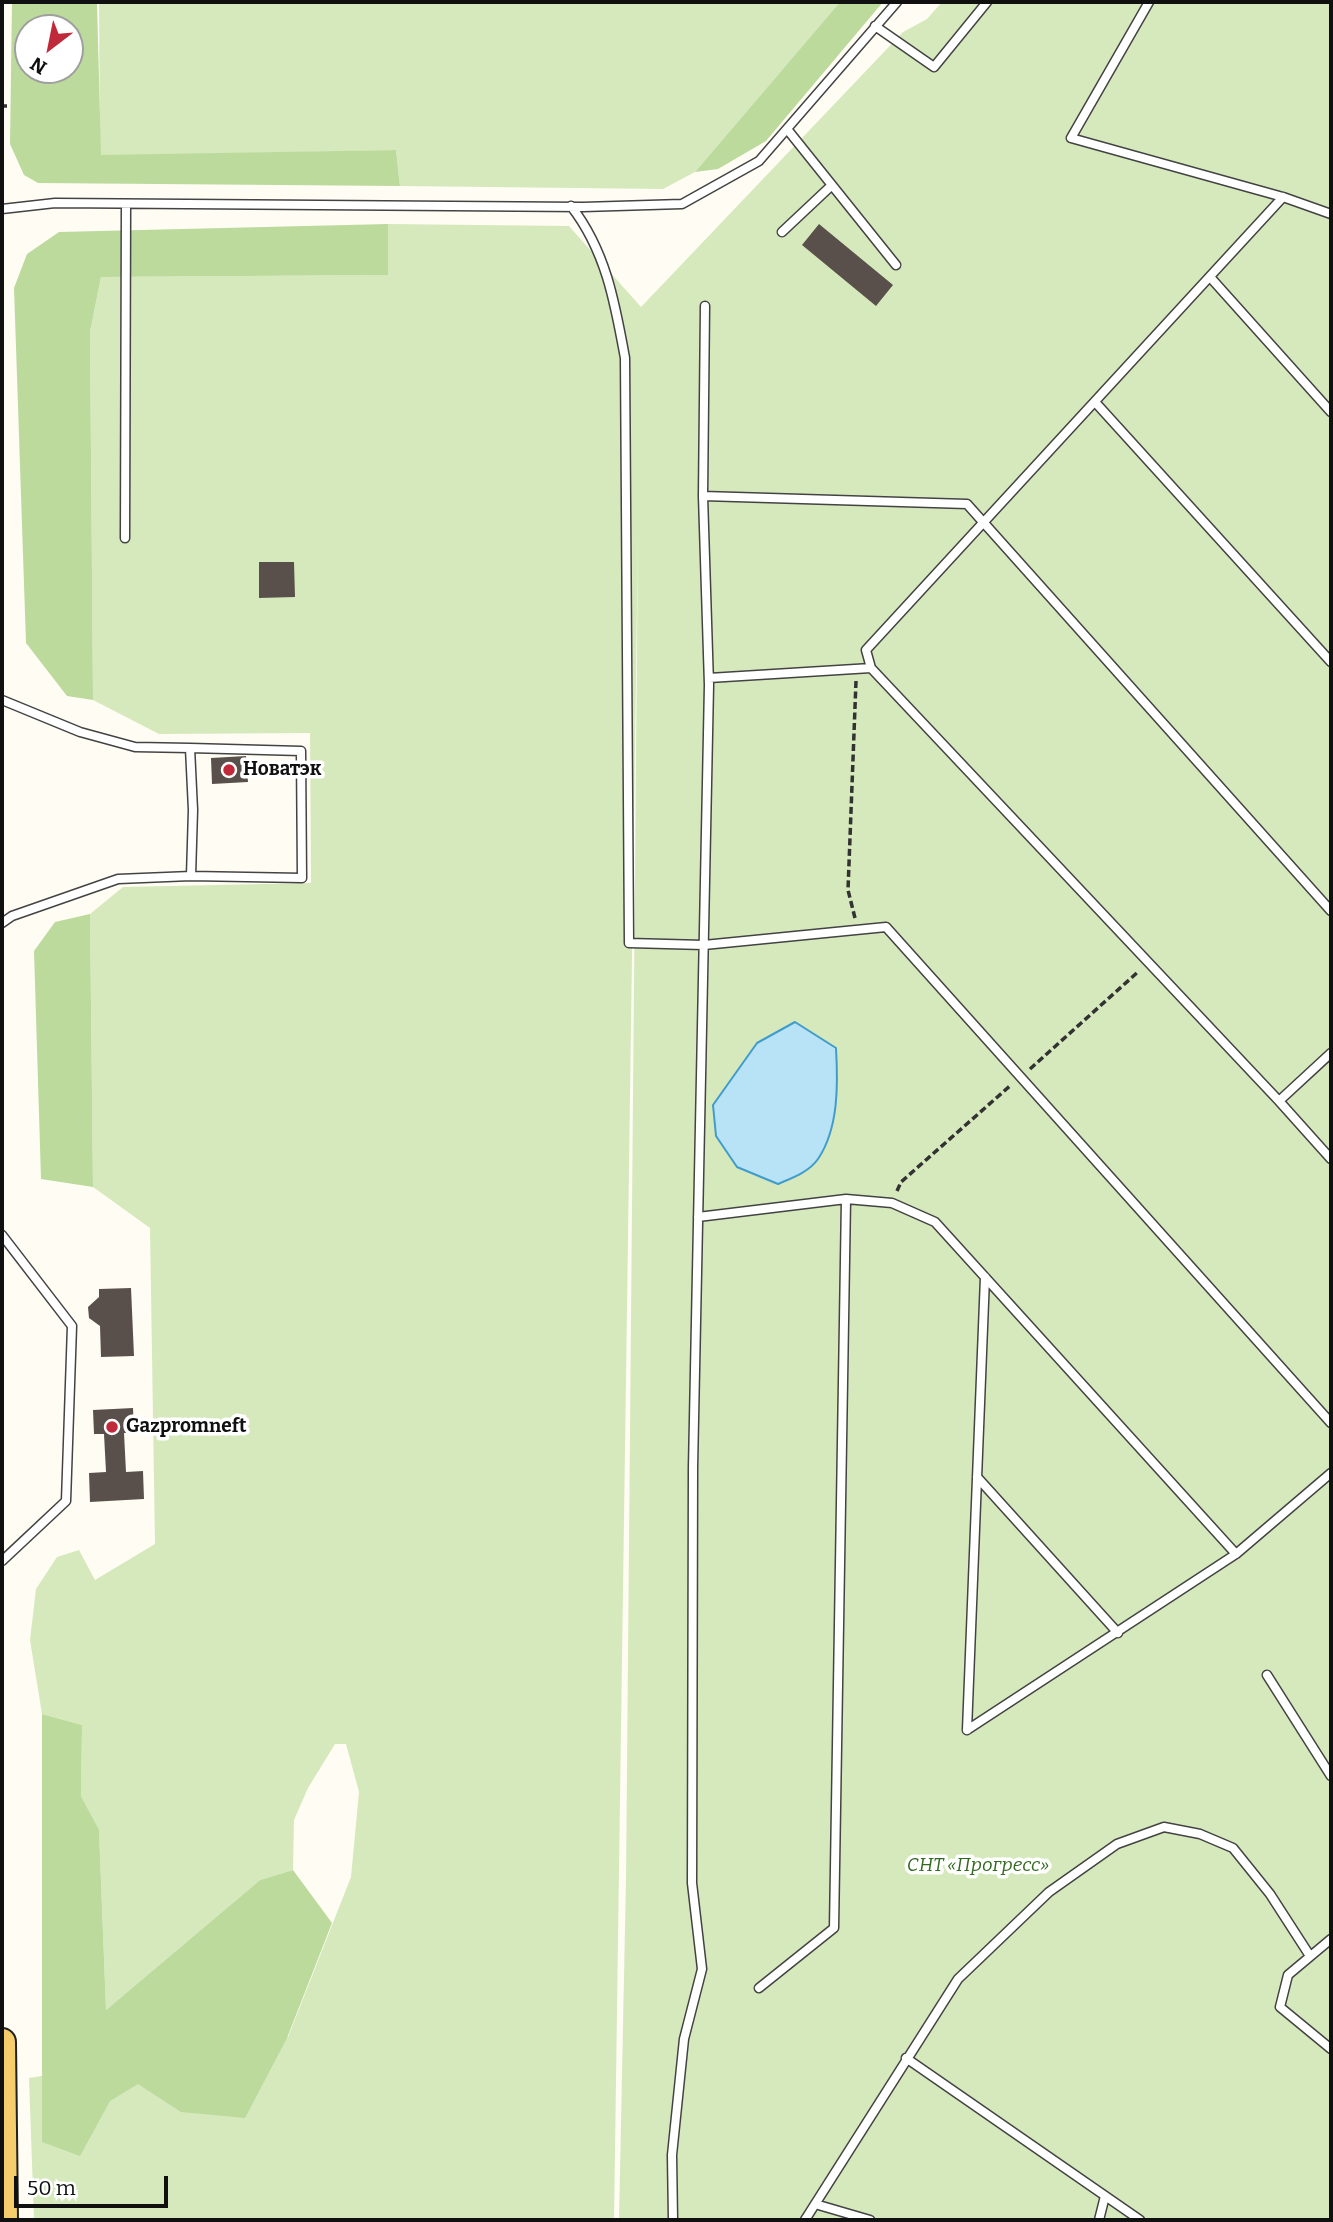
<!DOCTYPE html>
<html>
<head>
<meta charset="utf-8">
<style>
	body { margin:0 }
	#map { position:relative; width:1333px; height:2222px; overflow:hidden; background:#fffcf3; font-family:Bitter,serif }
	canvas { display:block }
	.frame { position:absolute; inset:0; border:4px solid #101010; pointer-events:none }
	.north { position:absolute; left:14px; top:14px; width:70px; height:70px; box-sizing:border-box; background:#fff; border:2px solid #9f9f9f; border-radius:50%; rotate:212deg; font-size:19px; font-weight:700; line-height:28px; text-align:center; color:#101010 }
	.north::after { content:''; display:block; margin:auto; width:24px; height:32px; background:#bf2939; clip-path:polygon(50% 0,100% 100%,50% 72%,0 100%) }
	.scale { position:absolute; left:14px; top:2176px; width:154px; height:32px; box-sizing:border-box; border:4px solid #101010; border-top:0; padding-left:9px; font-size:21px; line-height:24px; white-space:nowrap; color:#101010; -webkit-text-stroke:5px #fff; paint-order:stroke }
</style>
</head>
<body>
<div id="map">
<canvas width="1333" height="2222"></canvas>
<div class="frame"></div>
<div class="north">N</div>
<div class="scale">50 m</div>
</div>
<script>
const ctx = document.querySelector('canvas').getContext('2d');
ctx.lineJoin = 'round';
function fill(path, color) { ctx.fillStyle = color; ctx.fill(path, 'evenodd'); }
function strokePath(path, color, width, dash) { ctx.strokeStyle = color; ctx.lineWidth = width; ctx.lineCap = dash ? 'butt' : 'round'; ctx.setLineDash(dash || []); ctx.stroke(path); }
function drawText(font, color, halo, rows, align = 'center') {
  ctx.font = font + ' Bitter,serif'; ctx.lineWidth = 7; ctx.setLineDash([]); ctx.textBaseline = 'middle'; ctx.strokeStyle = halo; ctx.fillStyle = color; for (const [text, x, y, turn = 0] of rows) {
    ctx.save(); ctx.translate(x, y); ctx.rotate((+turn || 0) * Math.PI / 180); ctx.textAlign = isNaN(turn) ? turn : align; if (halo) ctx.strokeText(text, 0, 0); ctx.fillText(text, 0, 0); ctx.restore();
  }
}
fill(new Path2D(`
	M99,2H840L695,172L663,189L400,186L396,150L100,156Z
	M942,2H1331V2220H619L626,1879L638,534L614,2220H34L29,2078L288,2037L351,1877L359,1792L346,1744H335L308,1788L294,1820L293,1870L260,1880L106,2010L99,1831L81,1796L82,1725L42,1714L30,1640L36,1589L57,1557L79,1550L95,1580L155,1544L150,1228L93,1187L90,914L123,887L311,883L310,733L159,734L93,700L90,332L101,277L387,275L388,224L569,226L641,307L903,32L927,19Z`), '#d6e9bc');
fill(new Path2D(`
	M12,2H97L101,155L396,150L400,186L38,183L24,175L10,144ZM28,28H70V70H28Z
	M840,2H883L766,141L718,169L695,172Z
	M388,224V275L101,277L90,332L93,700L67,696L26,643L14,288L27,254L59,232Z
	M90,914L93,1187L41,1179L34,951L55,922Z
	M42,1714L82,1725L81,1796L99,1830L106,2010L260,1880L293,1870L332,1923L287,2038L245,2118L181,2112L138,2084L110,2101L80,2156L42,2142Z`), '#bbda9c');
const water = new Path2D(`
	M795,1022L836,1048C838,1083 839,1128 818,1159C809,1172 792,1178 778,1184L737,1167L716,1136L713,1105L757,1043Z`);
fill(water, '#b8e2f5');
strokePath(water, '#409ccb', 2);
fill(new Path2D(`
	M819,224L893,285L876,306L802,245Z
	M259,562H294L295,597L259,598Z
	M246,756L248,782L212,784L211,758Z
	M131,1288L134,1356L101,1357L100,1326L89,1318L88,1307L99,1297V1289Z
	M133,1408L134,1433H124L126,1472L143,1471L144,1499L90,1502L89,1473L106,1472L104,1434H94L93,1410Z`), '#59504c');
const service = new Path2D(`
	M1149,2L1071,138L1283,197L1331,214
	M875,26L934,67L987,2
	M787,129L896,265
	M571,206C606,251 615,303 625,358L629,943L704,945L886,927L1331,1423
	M2,209L55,203L583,207L682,204L759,161L897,2
	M782,232L832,185
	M1210,277L1331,412
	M1095,402L1331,662
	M703,496L705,306
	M125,538L126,204
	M871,668L866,650L1283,197
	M709,678L871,668L1279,1101L1331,1053
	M2,700L80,732L135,747L190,748L193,810L191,876L118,879L12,916L2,923
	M190,748L301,751L302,878L191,876
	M1279,1101L1331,1159
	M698,1217L846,1199L892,1203L935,1222L1236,1554
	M2,1235L72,1326L66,1501L2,1561
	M977,1477L1118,1633
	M1267,1675L1331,1776
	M967,1730L985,1277
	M967,1730L1236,1554L1331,1473
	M1331,1939L1288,1975L1280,2007L1331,2049
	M759,1988L834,1928L846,1199
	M906,2058L1140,2220
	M815,2204L870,2220
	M673,2220L672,2155L684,2039L702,1969L692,1883L693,1468L709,685L703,496L967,504L1331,911
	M805,2220L958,1979L1049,1892L1117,1844L1164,1827L1200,1834L1233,1848L1270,1894L1310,1956
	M1099,2220L1105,2196`);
const primary = new Path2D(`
	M2,2042L4,2220`);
strokePath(service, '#434343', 11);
strokePath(primary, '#212121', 30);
strokePath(new Path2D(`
	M2,106H7
	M855,918L848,890L856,681
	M1030,1069L1139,971
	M897,1191L901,1182L1011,1085`), '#323232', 3.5, [7, 3.5]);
strokePath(service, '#fff', 8);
strokePath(primary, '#f6cd6c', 26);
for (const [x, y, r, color] of [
	[229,770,7,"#bf2939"],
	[112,1427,7,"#bf2939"]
]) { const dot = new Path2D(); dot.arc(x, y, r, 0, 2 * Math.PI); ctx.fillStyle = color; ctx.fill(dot); strokePath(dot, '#fff', 2.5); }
drawText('bold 19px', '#101010', '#fff', [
	["Новатэк",243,770],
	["Gazpromneft",126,1427]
], 'left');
drawText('italic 19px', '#336820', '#fff', [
	["СНТ «Прогресс»",978,1866]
]);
</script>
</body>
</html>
